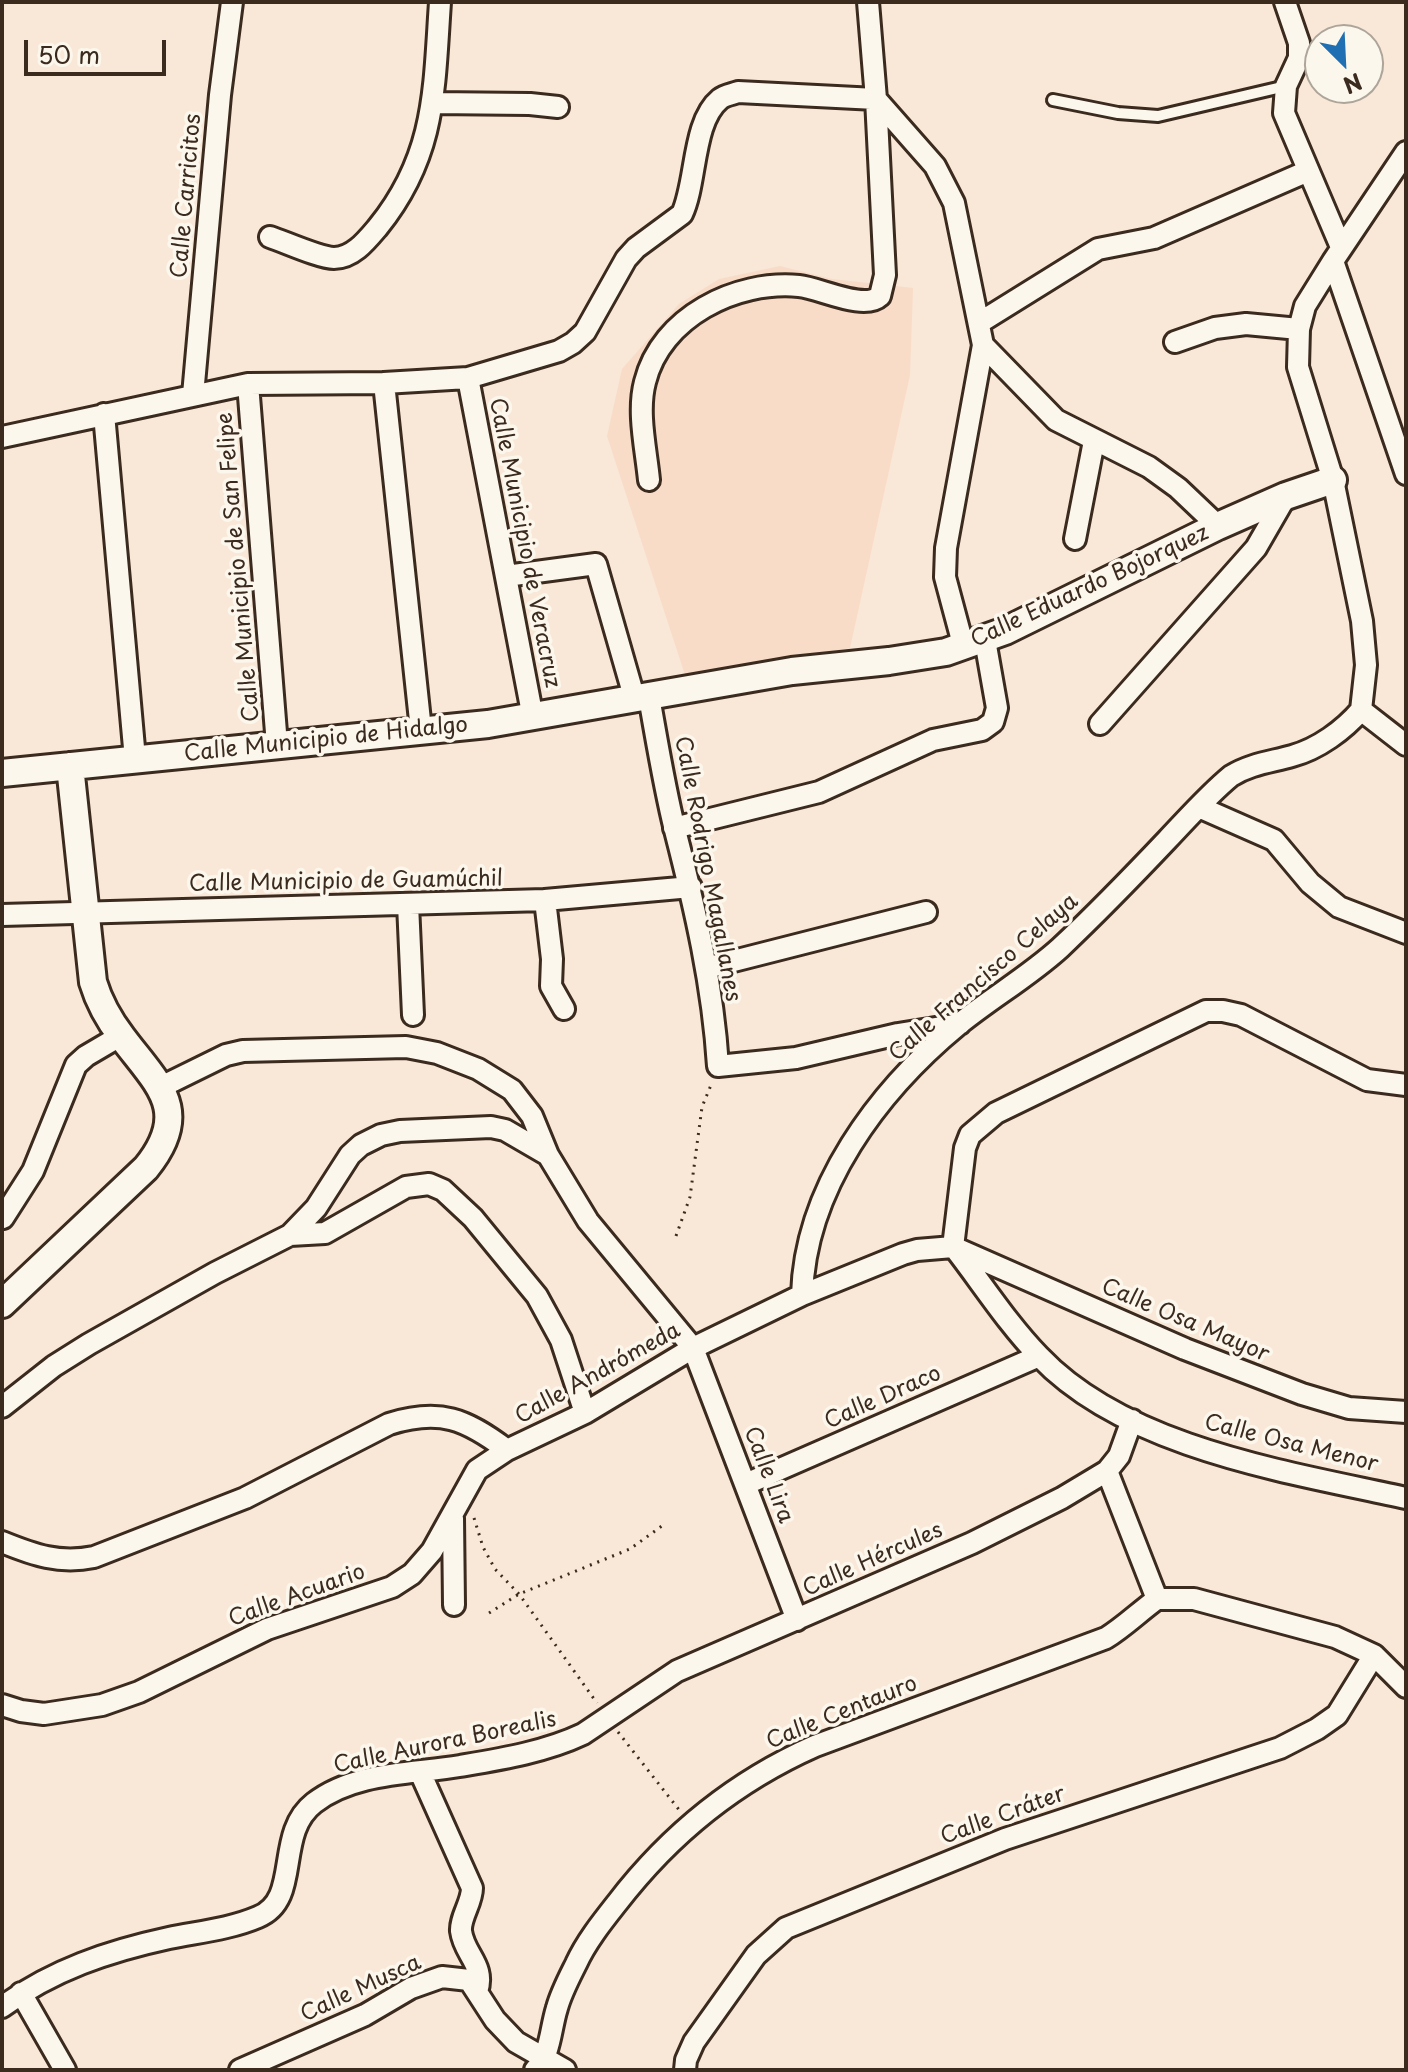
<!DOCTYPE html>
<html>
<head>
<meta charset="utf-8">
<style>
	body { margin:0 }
	#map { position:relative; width:1408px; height:2072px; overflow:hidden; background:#f9e7d7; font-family:"Playpen Sans",sans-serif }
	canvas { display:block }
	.frame { position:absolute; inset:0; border:4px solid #3b2a1e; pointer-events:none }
	.north { position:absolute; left:1304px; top:24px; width:80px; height:80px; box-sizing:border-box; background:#fbf7ec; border:2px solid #aea59a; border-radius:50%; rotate:156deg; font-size:22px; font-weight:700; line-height:32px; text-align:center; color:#3b2a1e }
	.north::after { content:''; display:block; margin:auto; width:28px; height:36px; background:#1f6fb2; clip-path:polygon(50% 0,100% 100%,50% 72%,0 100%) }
	.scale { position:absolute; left:24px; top:40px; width:142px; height:36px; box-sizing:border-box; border:4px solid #3b2a1e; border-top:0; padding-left:10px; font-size:24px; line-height:28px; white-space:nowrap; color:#3b2a1e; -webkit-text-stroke:6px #fbf7ec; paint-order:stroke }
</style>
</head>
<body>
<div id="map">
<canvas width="1408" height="2072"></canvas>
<div class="frame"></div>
<div class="north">N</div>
<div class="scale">50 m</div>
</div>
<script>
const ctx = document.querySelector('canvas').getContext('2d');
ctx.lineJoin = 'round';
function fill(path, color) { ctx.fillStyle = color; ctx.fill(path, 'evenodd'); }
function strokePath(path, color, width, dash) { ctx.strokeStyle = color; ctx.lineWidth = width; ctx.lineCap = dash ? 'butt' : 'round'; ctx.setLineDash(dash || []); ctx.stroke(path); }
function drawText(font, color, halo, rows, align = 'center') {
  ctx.font = font + ' "Playpen Sans",sans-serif'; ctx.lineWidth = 7; ctx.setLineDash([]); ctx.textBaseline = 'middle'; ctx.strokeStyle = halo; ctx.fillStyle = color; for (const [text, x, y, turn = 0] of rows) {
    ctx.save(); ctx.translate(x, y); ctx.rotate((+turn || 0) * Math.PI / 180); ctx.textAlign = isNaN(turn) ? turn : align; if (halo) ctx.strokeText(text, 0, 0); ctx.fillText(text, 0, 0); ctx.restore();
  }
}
fill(new Path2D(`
	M780,266L832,279L913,288L910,375L850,648L686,678L607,436L622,369L679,304L719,279Z`), '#f8dcc8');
const service = new Path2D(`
	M1053,100L1118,113L1158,116L1286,86`);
const minor = new Path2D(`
	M868,2L876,99L935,166L954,203L983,345L946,548L945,577L964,648
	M1285,2L1299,43V58L1286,86L1284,113L1341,247
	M433,103L530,104L558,107
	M270,237C285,242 320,258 334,258C353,258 367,240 378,227C436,155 434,90 440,2
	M1333,261L1406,474
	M979,323L1098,249L1154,238L1308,171
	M1175,342L1215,328L1246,324L1299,329
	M983,345L1056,420L1149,467L1178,488L1218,526
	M468,378L533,718
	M384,383L421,730
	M248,384L277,745
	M193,395L220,95L232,2
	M104,414L135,759
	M2,437L248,384L384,383L468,378L559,351L573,343L585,332L626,259L636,248L682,214C697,182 692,122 720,99C725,95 733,94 738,92L876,99L885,275L880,296C864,311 820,288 799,286C736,280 661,317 645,382C637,412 646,449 649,480
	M1075,539L1094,441
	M506,576L596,564L635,700
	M649,697C657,741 664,786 675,830C695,908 713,986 718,1066L796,1058L898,1034L960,1024
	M1361,710L1366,665L1362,621L1333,480L1298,367L1299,329L1305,306L1333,261L1406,152
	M1361,710L1406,745
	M1100,724L1256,548L1286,496
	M1199,807L1274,840L1310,883L1339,907L1406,933
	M674,828L819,792L933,740L982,730L993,722L997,708L985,640
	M545,900L552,959L551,986L564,1009
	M408,904L413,1015
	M2,915L545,900L691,887
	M706,968L926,912
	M161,1087L226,1055L243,1051L406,1047L437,1053L478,1069L512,1090L532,1116L548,1155L588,1221L693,1348L797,1620
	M3,1218L33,1171L76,1065L86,1056L120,1036
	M290,1235L325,1233L406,1187L429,1184L443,1190L473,1218L537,1296L561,1340L585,1413
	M953,1247L965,1148L970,1135L996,1113L1206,1011H1223L1241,1015L1367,1080L1406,1085
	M956,1250C983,1285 1008,1324 1039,1356C1126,1448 1288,1472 1406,1498
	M802,1295C805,1188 878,1091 958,1025C991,998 1028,977 1060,948C1097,913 1132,877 1167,840C1188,818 1208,795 1231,776C1250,764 1271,762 1292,756C1318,749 1344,730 1361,710
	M2,1407L54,1366L89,1344L215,1273L290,1235L316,1208L350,1155L361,1145L381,1135L400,1131L491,1127L505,1130L548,1155
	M1107,1471L1157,1599H1194L1335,1637L1374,1655L1406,1687
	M746,1484L1039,1356
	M453,1518L454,1605
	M2,1542C34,1555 59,1564 94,1557L245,1498L389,1424C440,1408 466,1419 507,1450L585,1413L693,1348L802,1295L903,1254L917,1250L953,1247L1185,1349L1302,1394L1349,1408L1406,1412
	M2,1705L21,1711L44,1714L102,1705L139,1692L267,1629L392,1587L412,1574L432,1551L477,1470L507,1450
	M420,1772L472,1888C472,1903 460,1917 461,1931C464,1955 486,1965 477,1992
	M21,1993L65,2070
	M2,2007C52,1970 109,1951 169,1938C198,1932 230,1929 258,1917C302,1899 274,1834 314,1803C354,1772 412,1774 460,1766C501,1759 545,1752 583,1734L677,1671L972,1543L1062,1498L1107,1471L1119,1456L1132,1420
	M240,2070L365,2015L411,1988L442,1977L469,1980L495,2020L516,2042L565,2070
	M535,2070C551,2054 550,2030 557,2008C561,1993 569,1978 576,1964C586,1942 602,1922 617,1903C670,1834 736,1781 815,1746L1106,1638C1124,1627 1139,1612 1157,1599
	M685,2070L686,2060L694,2042L756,1955L786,1928L1005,1839L1280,1748L1317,1729L1337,1715L1374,1655`);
const tertiary = new Path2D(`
	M2,773L488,724L792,671L889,661L946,652L1005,631L1218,526L1286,496L1333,480
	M2,1304L146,1168C193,1110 157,1084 122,1037C109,1020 99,1002 93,982L70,766`);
strokePath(service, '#3b2a1e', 16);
strokePath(minor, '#3b2a1e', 26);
strokePath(tertiary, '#3b2a1e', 32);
strokePath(new Path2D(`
	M676,1236L690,1197L702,1107L711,1085
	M474,1518L483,1547L495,1569L519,1594L597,1703
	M489,1613L519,1594L630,1549L666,1523
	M618,1732L680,1811`), '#3b2a1e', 3, [2, 6]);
strokePath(service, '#fbf7ec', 10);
strokePath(minor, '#fbf7ec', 20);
strokePath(tertiary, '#fbf7ec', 26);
drawText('22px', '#3b2a1e', '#fbf7ec', [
	["Calle Carricitos",187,196,-85],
	["Calle Municipio de Veracruz",524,543,79],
	["Calle Municipio de San Felipe",239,567,-95],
	["Calle Eduardo Bojorquez",1090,587,-25],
	["Calle Municipio de Hidalgo",326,740,-6],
	["Calle Rodrigo Magallanes",707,869,79],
	["Calle Municipio de Guamúchil",346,882,-1],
	["Calle Francisco Celaya",984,978,-41],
	["Calle Osa Mayor",1185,1321,23],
	["Calle Andrómeda",598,1374,-29],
	["Calle Draco",883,1398,-24],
	["Calle Osa Menor",1291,1444,14],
	["Calle Lira",768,1475,69],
	["Calle Hércules",873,1560,-24],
	["Calle Acuario",297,1596,-20],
	["Calle Centauro",842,1713,-22],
	["Calle Aurora Borealis",445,1743,-12],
	["Calle Cráter",1003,1816,-20],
	["Calle Musca",361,1989,-25]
]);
</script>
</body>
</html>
